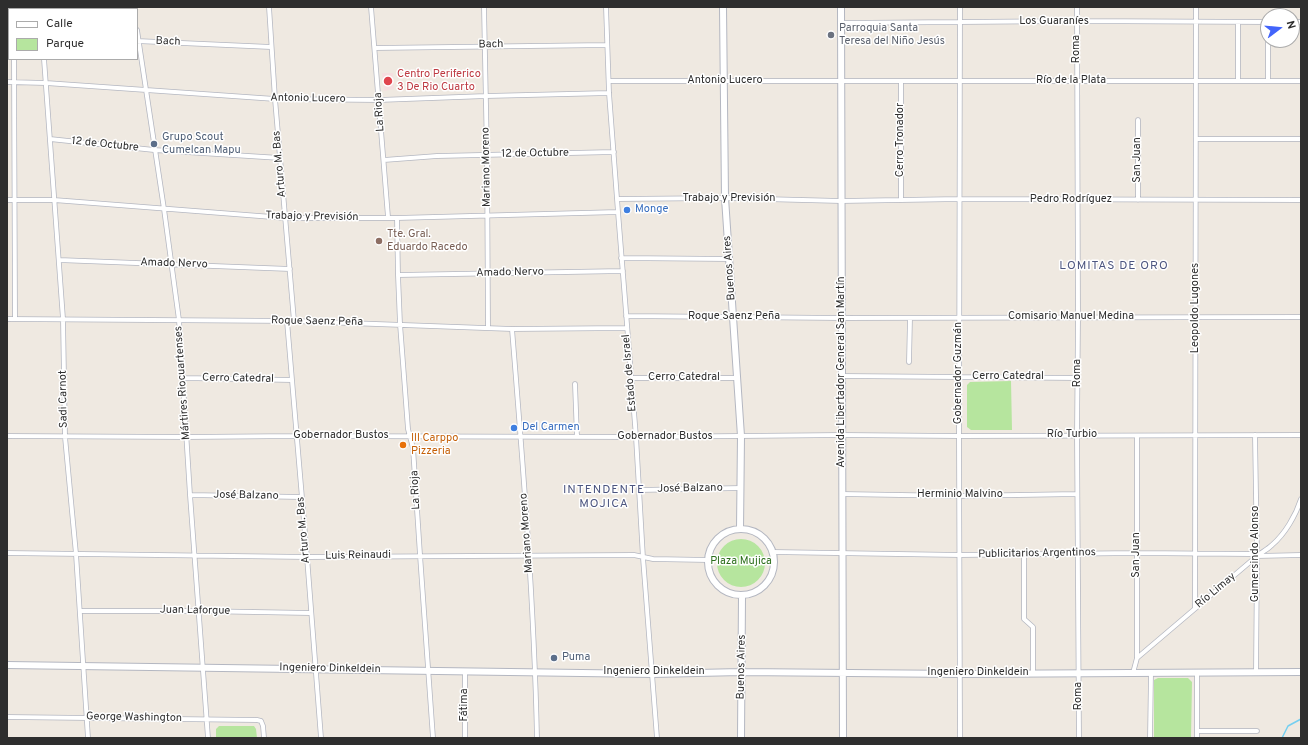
<!DOCTYPE html>
<html>
<head>
<meta charset="utf-8">
<style>
	body { margin:0 }
	#map { position:relative; width:1308px; height:745px; overflow:hidden; background:#efe9e1; font-family:Overpass,sans-serif }
	canvas { display:block }
	.frame { position:absolute; inset:0; border:8px solid #2e2e2e; pointer-events:none }
	.legend { position:absolute; left:8px; top:8px; width:130px; height:52px; box-sizing:border-box; background:#fff; border:1px solid #ababab; margin:0; padding:5px 7px; list-style:none; font-size:12px; color:#2e2e2e }
	.legend li { display:flex; align-items:center; gap:8px; height:20px }
	.legend b { width:20px; border:1px solid #ababab }
	.north { position:absolute; left:1260px; top:8px; width:40px; height:40px; box-sizing:border-box; background:#fff; border:1px solid #ababab; border-radius:50%; rotate:74deg; font-size:11px; font-weight:700; line-height:16px; text-align:center; color:#2e2e2e }
	.north::after { content:''; display:block; margin:auto; width:14px; height:18px; background:#4264fb; clip-path:polygon(50% 0,100% 100%,50% 72%,0 100%) }
</style>
</head>
<body>
<div id="map">
<canvas width="1308" height="745"></canvas>
<div class="frame"></div>
<ul class="legend">
<li><b style="height:5px;background:#fff"></b>Calle</li>
<li><b style="height:11px;background:#b6e59e"></b>Parque</li>
</ul>
<div class="north">N</div>
</div>
<script>
const ctx = document.querySelector('canvas').getContext('2d');
ctx.lineJoin = 'round';
function fill(path, color) { ctx.fillStyle = color; ctx.fill(path, 'evenodd'); }
function strokePath(path, color, width, dash) { ctx.strokeStyle = color; ctx.lineWidth = width; ctx.lineCap = dash ? 'butt' : 'round'; ctx.setLineDash(dash || []); ctx.stroke(path); }
function drawText(font, color, halo, rows, align = 'center') {
  ctx.font = font + ' Overpass,sans-serif'; ctx.lineWidth = 3; ctx.setLineDash([]); ctx.textBaseline = 'middle'; ctx.strokeStyle = halo; ctx.fillStyle = color; for (const [text, x, y, turn = 0] of rows) {
    ctx.save(); ctx.translate(x, y); ctx.rotate((+turn || 0) * Math.PI / 180); ctx.textAlign = isNaN(turn) ? turn : align; if (halo) ctx.strokeText(text, 0, 0); ctx.fillText(text, 0, 0); ctx.restore();
  }
}
fill(new Path2D(`
	M382,73H393L394,89L384,91Z`), '#f5dfe0');
fill(new Path2D(`
	M1011,381L1012,430H971L967,427V385L970,382Z
	M717 563a24 24 0 1 1 48 0a24 24 0 1 1-48 0Z
	M1158,678H1188L1192,682L1191,738H1154V680Z
	M219,726H254L256,729L257,738H216V729Z`), '#b6e59e');
strokePath(new Path2D(`
	M1282,738L1288,726L1301,719`), '#75cff0', 1.5);
const minor = new Path2D(`
	M14,7V9
	M41,7V9
	M134,7L135,9
	M269,7L275,99L294,321
	M371,7L388,217
	M484,7L487,155L488,327
	M606,7L609,93L618,212L636,437L643,558L657,738
	M1077,7L1078,317L1077,435L1079,738
	M1238,22V81
	M1292,22H1301
	M840,23L1077,21L1268,22
	M137,30L164,209L179,320L190,495L208,738
	M137,41L271,47
	M375,48L607,45
	M14,59L15,319
	M44,59L63,319L65,437L76,554L88,738
	M610,81H1301
	M1268,81V30
	M7,82L46,83L275,99L379,100L486,96L609,93
	M1138,120V200
	M50,139L154,150L280,158
	M1196,139H1301
	M384,160L437,156L614,152
	M617,199L725,198L841,201L960,199L1301,200
	M901,199V81
	M7,200H54L285,218H397L618,212
	M397,218L398,275L400,324L408,429L413,448L420,555L433,738
	M621,258L729,259
	M59,260L290,269
	M398,275L623,271
	M626,316L841,318L1301,317
	M7,319L294,321L512,329L626,328
	M287,321L307,557L321,738
	M512,329C523,465 534,601 537,738
	M909,362L910,318
	M842,376L1078,378
	M184,378L292,380
	M632,378H737
	M575,384L577,437
	M1255,435L1257,556L1256,673
	M7,436L186,437L297,436L636,437L842,435L959,436L1301,435
	M640,490L741,488
	M842,494L959,496L1077,494
	M190,495L301,497
	M773,552L960,555L1137,553L1250,554L1257,556L1301,555
	M7,553L307,557L634,555L653,559L708,560
	M1024,554V619L1033,627V673
	M1195,608L1196,7
	M80,611H198L310,613
	M1137,658L1257,556C1262,552 1268,549 1272,545C1285,534 1296,515 1301,499
	M1133,673L1137,658V436
	M7,717L257,720L261,721L263,726L264,738
	M1197,731H1257
	M465,738V671
	M960,738L959,436L960,7
	M1150,738L1151,673
	M1197,738V673`);
const secondary = new Path2D(`
	M723,7L725,198L741,436L740,529
	M841,7L843,738
	M708 562a33 33 0 1 1 66 0a33 33 0 1 1-66 0Z
	M7,665L653,674L741,672L960,674L1301,672
	M741,738L742,596`);
strokePath(minor, '#b4b7c1', 5.5);
strokePath(secondary, '#b4b7c1', 8);
strokePath(minor, '#fff', 4);
strokePath(secondary, '#fff', 6);
for (const [x, y, r, color] of [
	[831,35,4,"#6b7280"],
	[388,81,5,"#e0444e"],
	[154,144,4,"#5c6f8a"],
	[627,210,4,"#3f7fe0"],
	[379,241,4,"#8d6e63"],
	[514,428,4,"#3f7fe0"],
	[403,445,4,"#e8710a"],
	[554,658,4,"#5c6f8a"]
]) { const dot = new Path2D(); dot.arc(x, y, r, 0, 2 * Math.PI); ctx.fillStyle = color; ctx.fill(dot); strokePath(dot, '#fff', 1.5); }
drawText('11px', '#2e2e2e', '#fff', [
	["Los Guaraníes",1054,22],
	["Bach",168,42,2],
	["Bach",491,45,-1],
	["Roma",1077,49,-90],
	["Antonio Lucero",725,81],
	["Río de la Plata",1071,81],
	["Antonio Lucero",308,99,1],
	["La Rioja",380,112,-94],
	["Cerro Tronador",901,140,-90],
	["12 de Octubre",105,145,6],
	["12 de Octubre",535,154,-1],
	["San Juan",1138,160,-90],
	["Arturo M. Bas",280,164,-95],
	["Mariano Moreno",487,167,-91],
	["Trabajo y Previsión",729,199],
	["Pedro Rodríguez",1071,200],
	["Trabajo y Previsión",312,217,1],
	["Amado Nervo",174,264,2],
	["Buenos Aires",730,268,-94],
	["Amado Nervo",510,273,-1],
	["Leopoldo Lugones",1196,308,-90],
	["Roque Saenz Peña",734,317],
	["Comisario Manuel Medina",1071,317],
	["Roque Saenz Peña",317,322,1],
	["Avenida Libertador General San Martín",842,372,-90],
	["Estado de Israel",630,373,-95],
	["Gobernador Guzmán",959,373,-90],
	["Roma",1078,373,-90],
	["Cerro Catedral",1008,377],
	["Cerro Catedral",684,378],
	["Cerro Catedral",238,379,1],
	["Mártires Riocuartenses",183,383,-94],
	["Sadi Carnot",64,399,-91],
	["Río Turbio",1072,435],
	["Gobernador Bustos",341,436],
	["Gobernador Bustos",665,437],
	["José Balzano",690,489,-1],
	["La Rioja",416,490,-93],
	["Herminio Malvino",960,495],
	["José Balzano",246,496,1],
	["Arturo M. Bas",304,530,-95],
	["Mariano Moreno",527,533,-94],
	["Publicitarios Argentinos",1037,554,-1],
	["Gumersindo Alonso",1256,554,-90],
	["San Juan",1137,555,-90],
	["Luis Reinaudi",358,556,-1],
	["Río Limay",1216,591,-40],
	["Juan Laforgue",195,611,1],
	["Buenos Aires",742,667,-89],
	["Ingeniero Dinkeldein",330,669,1],
	["Ingeniero Dinkeldein",654,672],
	["Ingeniero Dinkeldein",978,673],
	["Roma",1079,696,-90],
	["Fátima",465,705,-90],
	["George Washington",134,718,1]
]);
drawText('11px', '#5b616d', '#fff', [
	["Parroquia Santa",839,29],
	["Teresa del Niño Jesús",839,42]
], 'left');
drawText('11px', '#be3a42', '#fff', [
	["Centro Periferico",397,75],
	["3 De Rio Cuarto",397,88]
], 'left');
drawText('11px', '#4e5e75', '#fff', [
	["Grupo Scout",162,138],
	["Cumelcan Mapu",162,151],
	["Puma",562,658]
], 'left');
drawText('11px', '#366cbe', '#fff', [
	["Monge",635,210],
	["Del Carmen",522,428]
], 'left');
drawText('11px', '#785e54', '#fff', [
	["Tte. Gral.",387,235],
	["Eduardo Racedo",387,248]
], 'left');
drawText('11px', '#c56008', '#fff', [
	["Ill Carppo",411,439],
	["Pizzeria",411,452]
], 'left');
drawText('11px', '#2c6e1b', '#fff', [
	["Plaza Mujica",741,562]
]);
ctx.letterSpacing = '1px';
drawText('12px', '#4d5680', '#fff', [
	["LOMITAS DE ORO",1114,267],
	["INTENDENTE",604,491],
	["MOJICA",604,505]
]);
ctx.letterSpacing = '0px';
</script>
</body>
</html>
